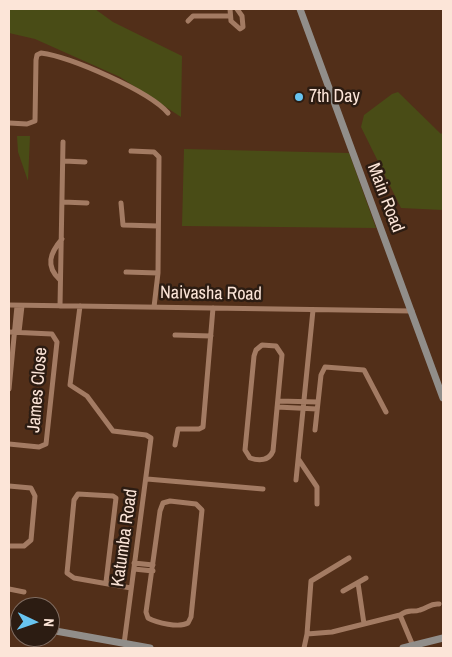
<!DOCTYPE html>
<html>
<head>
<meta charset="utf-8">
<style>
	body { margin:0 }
	#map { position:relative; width:452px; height:657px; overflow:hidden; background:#522f19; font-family:"Archivo Narrow",sans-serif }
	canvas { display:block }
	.frame { position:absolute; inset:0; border:10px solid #fce5d8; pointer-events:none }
	.north { position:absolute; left:10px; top:597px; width:50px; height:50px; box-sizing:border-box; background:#2c1c12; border:1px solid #7f6c61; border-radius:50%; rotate:93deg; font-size:14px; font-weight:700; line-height:20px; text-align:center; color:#fce5d8 }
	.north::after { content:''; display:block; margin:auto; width:18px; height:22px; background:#68c4f0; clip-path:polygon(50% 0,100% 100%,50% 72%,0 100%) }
</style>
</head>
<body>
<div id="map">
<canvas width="452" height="657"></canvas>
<div class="frame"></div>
<div class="north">N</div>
</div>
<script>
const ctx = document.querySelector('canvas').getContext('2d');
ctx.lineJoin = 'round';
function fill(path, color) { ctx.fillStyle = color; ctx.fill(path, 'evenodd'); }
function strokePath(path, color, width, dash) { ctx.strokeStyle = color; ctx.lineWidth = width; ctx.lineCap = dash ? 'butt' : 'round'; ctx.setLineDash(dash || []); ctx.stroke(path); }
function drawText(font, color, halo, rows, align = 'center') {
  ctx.font = font + ' "Archivo Narrow",sans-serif'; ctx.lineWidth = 5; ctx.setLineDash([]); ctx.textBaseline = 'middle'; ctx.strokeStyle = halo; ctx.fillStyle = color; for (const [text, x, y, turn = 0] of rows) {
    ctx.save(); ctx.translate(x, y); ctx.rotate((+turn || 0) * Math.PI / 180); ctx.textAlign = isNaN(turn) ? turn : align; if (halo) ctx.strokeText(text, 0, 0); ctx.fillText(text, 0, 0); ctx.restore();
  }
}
fill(new Path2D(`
	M9,9H95L113,22L182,56L181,117L120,77L35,39L9,33Z
	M398,92L441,134L443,132V210L401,208L361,127L364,115L392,94Z
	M17,136H30L28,181L18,152Z
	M184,149L349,153L376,228L182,226Z`), '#494c16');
strokePath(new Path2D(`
	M230,9L231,21L240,29L243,27L242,16L237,9
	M188,21L193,16H230
	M9,123L27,124L35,121L36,60L37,55L41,53C71,57 149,91 168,113
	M131,151L154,152L159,157L158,273L154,307
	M64,161L85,162
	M63,202L87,203
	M121,203L123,225L158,226
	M126,272L158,273
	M60,280C45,266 50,253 62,239
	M9,305L412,311
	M60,306L63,142
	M80,306L70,385L87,396L113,431L146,435L151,438L124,644
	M9,332L52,334L57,342L46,444L39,447L9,444
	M19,332L22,306
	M175,335L211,336
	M262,345L276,346L282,355L273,451C269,461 259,461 250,458L245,450L254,356L256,350Z
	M9,389L17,306
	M278,401L318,402
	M277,407L317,409
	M315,430L321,375L325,367L364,370L386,412
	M175,445L178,429H199L203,427L213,308
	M299,460L317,487V504
	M147,479L263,489
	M296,480L313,310
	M9,486L31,488L35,496L31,540L24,546H9
	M170,501L196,504L202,510L191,617L188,623C179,628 157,623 148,618L146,612L160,511L163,503Z
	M349,558L311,581L307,634L332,632L400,615C410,608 411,613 420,610C428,608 430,603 439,604
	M134,563L153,565
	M134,569L153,571
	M106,582L116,498L113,496L78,494L74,500L67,573L74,578L131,588
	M358,583L364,624
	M9,589L24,592
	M343,591L366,578
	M400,615L413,646
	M304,648L307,634`), '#a37b63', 5);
strokePath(new Path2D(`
	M300,9L443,398
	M9,622L20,624
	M50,630L150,648
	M403,648L443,638`), '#918e8a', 7);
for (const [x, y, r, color] of [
	[299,97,5,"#68c4f0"]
]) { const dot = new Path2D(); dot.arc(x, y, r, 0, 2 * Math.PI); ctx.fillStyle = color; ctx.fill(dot); strokePath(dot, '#2c1c12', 2); }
drawText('18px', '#fce5d8', '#2c1c12', [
	["7th Day",309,97]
], 'left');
drawText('18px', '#fce5d8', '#2c1c12', [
	["Main Road",385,198,69],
	["Naivasha Road",211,294,1],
	["James Close",38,390,-85],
	["Katumba Road",125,538,-82]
]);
</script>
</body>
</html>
